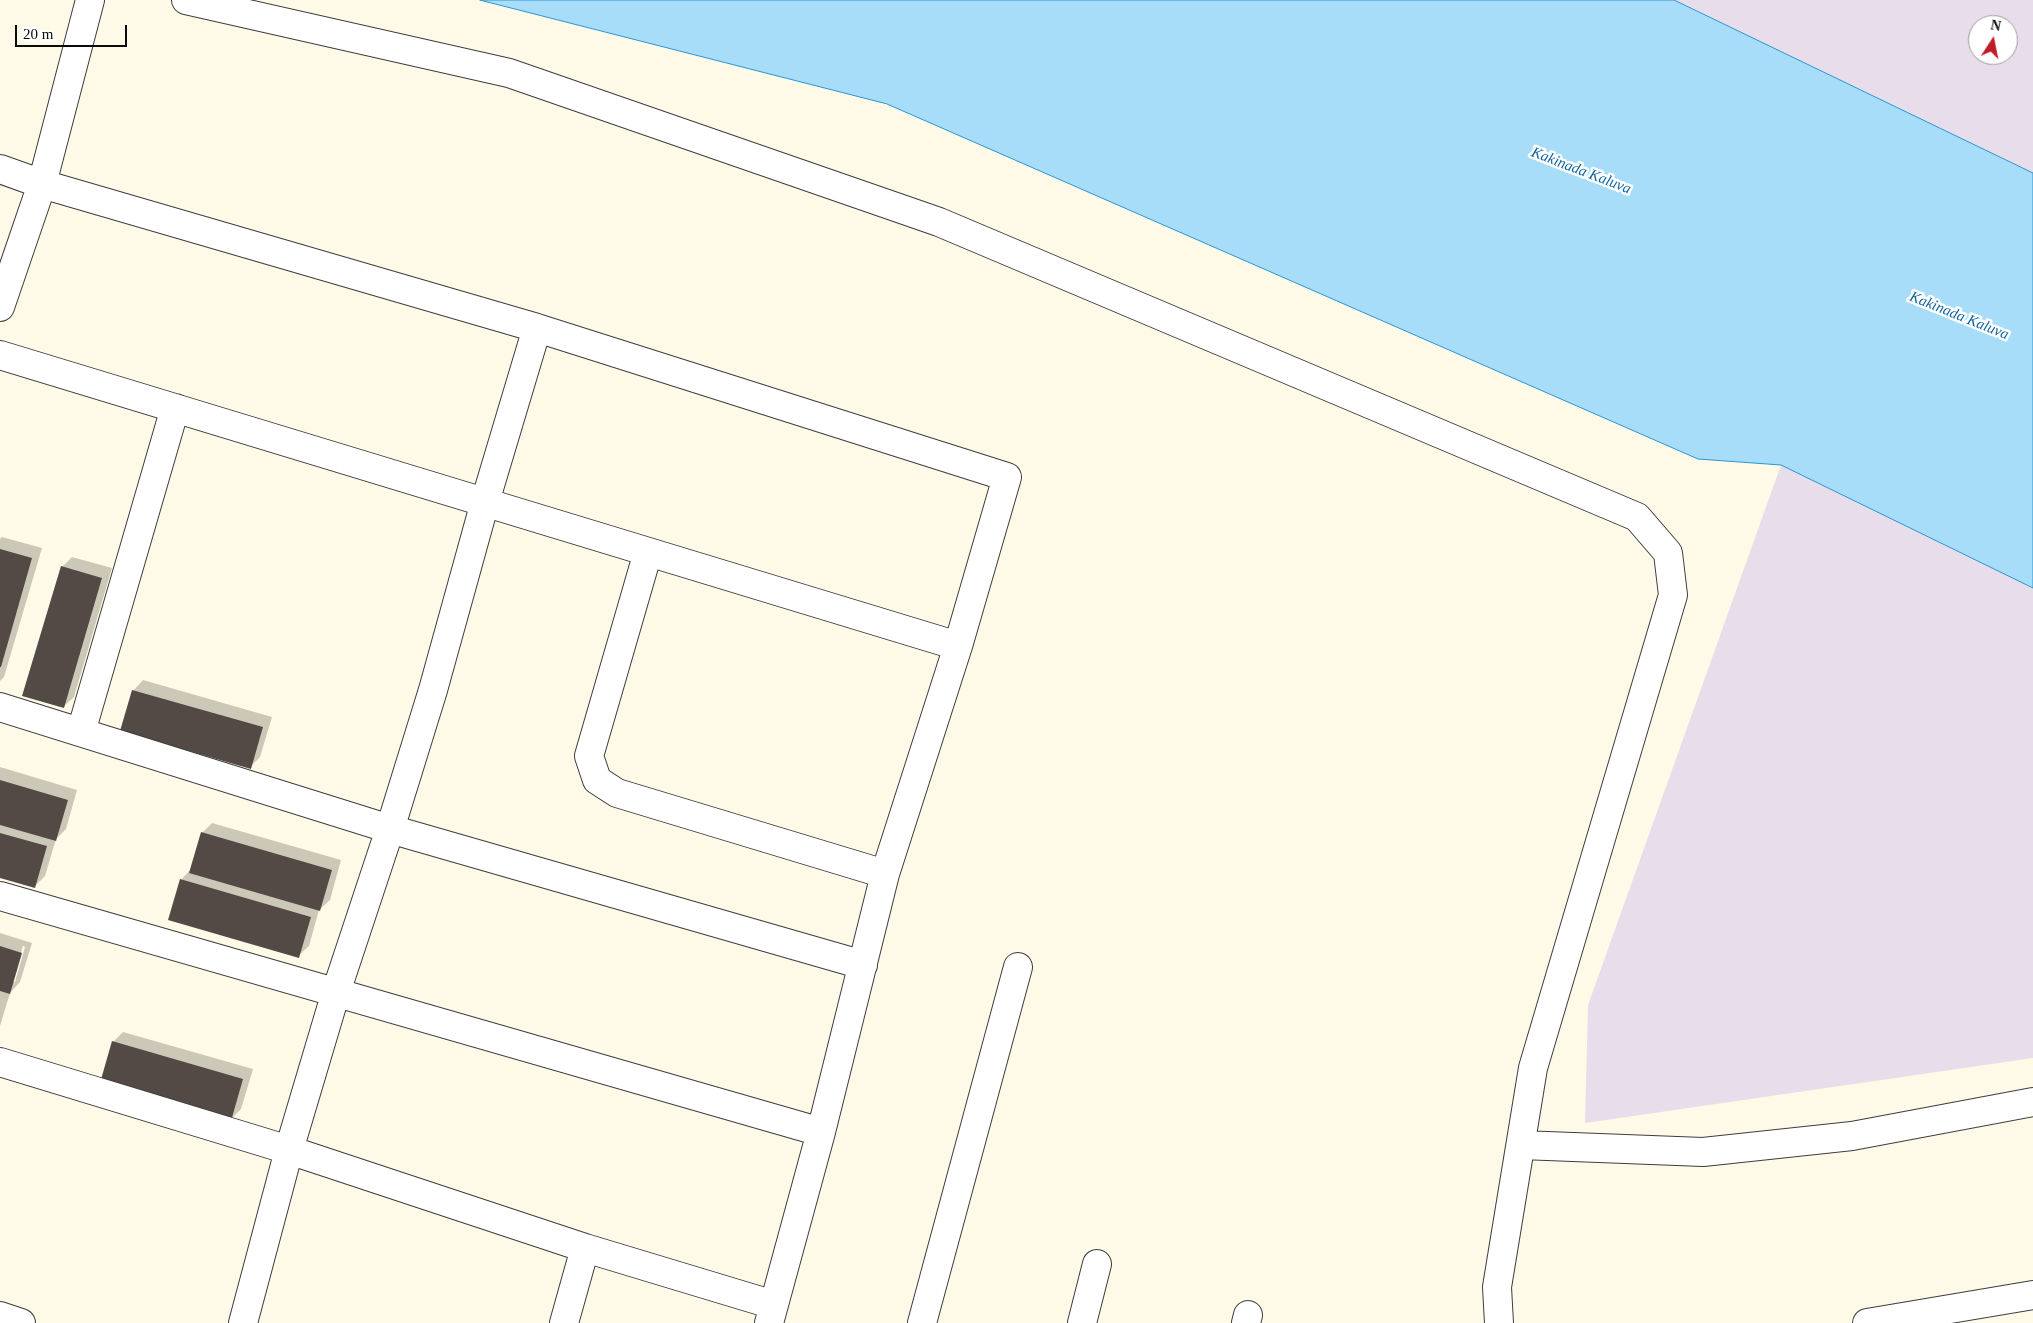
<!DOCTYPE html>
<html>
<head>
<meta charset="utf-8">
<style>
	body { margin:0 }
	#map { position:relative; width:2033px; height:1323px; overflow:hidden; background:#fffae7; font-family:Georgia,serif }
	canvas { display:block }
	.north { position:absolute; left:1968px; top:15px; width:50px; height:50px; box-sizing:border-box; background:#fff; border:1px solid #9d9d9d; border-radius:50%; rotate:11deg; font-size:14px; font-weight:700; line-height:20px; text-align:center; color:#0a0a0a }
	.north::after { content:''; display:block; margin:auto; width:18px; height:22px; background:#c01c28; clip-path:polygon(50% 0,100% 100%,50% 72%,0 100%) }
	.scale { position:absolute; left:15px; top:25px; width:112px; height:22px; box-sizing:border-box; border:2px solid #0a0a0a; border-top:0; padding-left:6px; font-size:15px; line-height:18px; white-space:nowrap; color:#0a0a0a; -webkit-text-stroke:4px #fff; paint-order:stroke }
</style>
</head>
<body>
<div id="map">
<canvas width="2033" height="1323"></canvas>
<div class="north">N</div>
<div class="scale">20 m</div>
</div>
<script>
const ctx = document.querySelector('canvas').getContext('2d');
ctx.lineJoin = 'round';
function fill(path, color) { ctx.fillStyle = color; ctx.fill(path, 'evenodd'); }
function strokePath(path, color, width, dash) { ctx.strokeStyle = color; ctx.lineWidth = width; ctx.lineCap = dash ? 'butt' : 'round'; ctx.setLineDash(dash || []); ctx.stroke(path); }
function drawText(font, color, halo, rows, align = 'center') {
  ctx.font = font + ' Georgia,serif'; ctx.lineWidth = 5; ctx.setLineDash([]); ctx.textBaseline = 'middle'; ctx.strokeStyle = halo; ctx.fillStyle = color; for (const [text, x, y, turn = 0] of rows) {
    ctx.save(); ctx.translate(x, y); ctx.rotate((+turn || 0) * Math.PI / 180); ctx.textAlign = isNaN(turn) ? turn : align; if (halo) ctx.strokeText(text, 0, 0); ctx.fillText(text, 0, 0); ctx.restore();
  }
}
fill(new Path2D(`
	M1674,0H2033V173ZM1978,25H2008V55H1978Z
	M1781,465L2033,588V1058L1585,1123L1588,1005Z`), '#e8ddea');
const water = new Path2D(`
	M480,0H1674L2033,173V588L1781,465L1698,459L887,104Z`);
fill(water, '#a8ddf9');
strokePath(water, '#2b95d4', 1);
fill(new Path2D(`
	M2,537L42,548L4,677L0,681V539Z
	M72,557L112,568L74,697L63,707L62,567Z
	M143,680L272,717L260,757L250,767L133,691Z
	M0,767L77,790L66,829L56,839L45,876L35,886L0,876Z
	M212,823L341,860L330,900L319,910L309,946L298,956L181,880L191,869L202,833Z
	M0,933L32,943L20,982L10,993L0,1026ZM23,946L25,947L15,982H12Z
	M123,1032L253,1069L241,1109L231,1119L113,1042Z`), '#0003');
fill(new Path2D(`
	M0,549L32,558L1,667H0Z
	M61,566L102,578L64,708L22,696Z
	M132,690L263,727L251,769L120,731Z
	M0,780L68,800L56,841L0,825Z
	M201,832L332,870L320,911L189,873Z
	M0,833L47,846L35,888L0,878Z
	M180,879L311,917L299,958L168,920Z
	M0,946L22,953L10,994L0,991Z
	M112,1041L243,1079L231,1121L100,1083Z`), '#534a46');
const minor = new Path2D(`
	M186,0L509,73L939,222L1637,517L1668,553L1673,595L1533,1068L1497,1287L1499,1323
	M0,169L42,184L537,328L1007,477L958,646L885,874L821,1132L769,1323
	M0,307L42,184L90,0
	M0,355L958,646
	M648,552L589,756L597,780L617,793L885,874
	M0,707L390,829L863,965
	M81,732L175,408
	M0,896L821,1132
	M0,1062L289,1150L585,1248L774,1305
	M1521,1145L1703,1152L1852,1136L2033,1102
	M0,1316L21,1323
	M243,1323L289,1150L336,992L390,829L433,690L485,502L537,328
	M564,1323L585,1248
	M922,1323L1018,967
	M1082,1323L1097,1264
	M1246,1323L1248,1315
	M1867,1323L2033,1295`);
strokePath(minor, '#3d3d3d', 30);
strokePath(minor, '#fff', 28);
drawText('italic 15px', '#0e64a0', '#fff', [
	["Kakinada Kaluva",1581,171,21],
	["Kakinada Kaluva",1959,316,22]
]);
</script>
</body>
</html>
